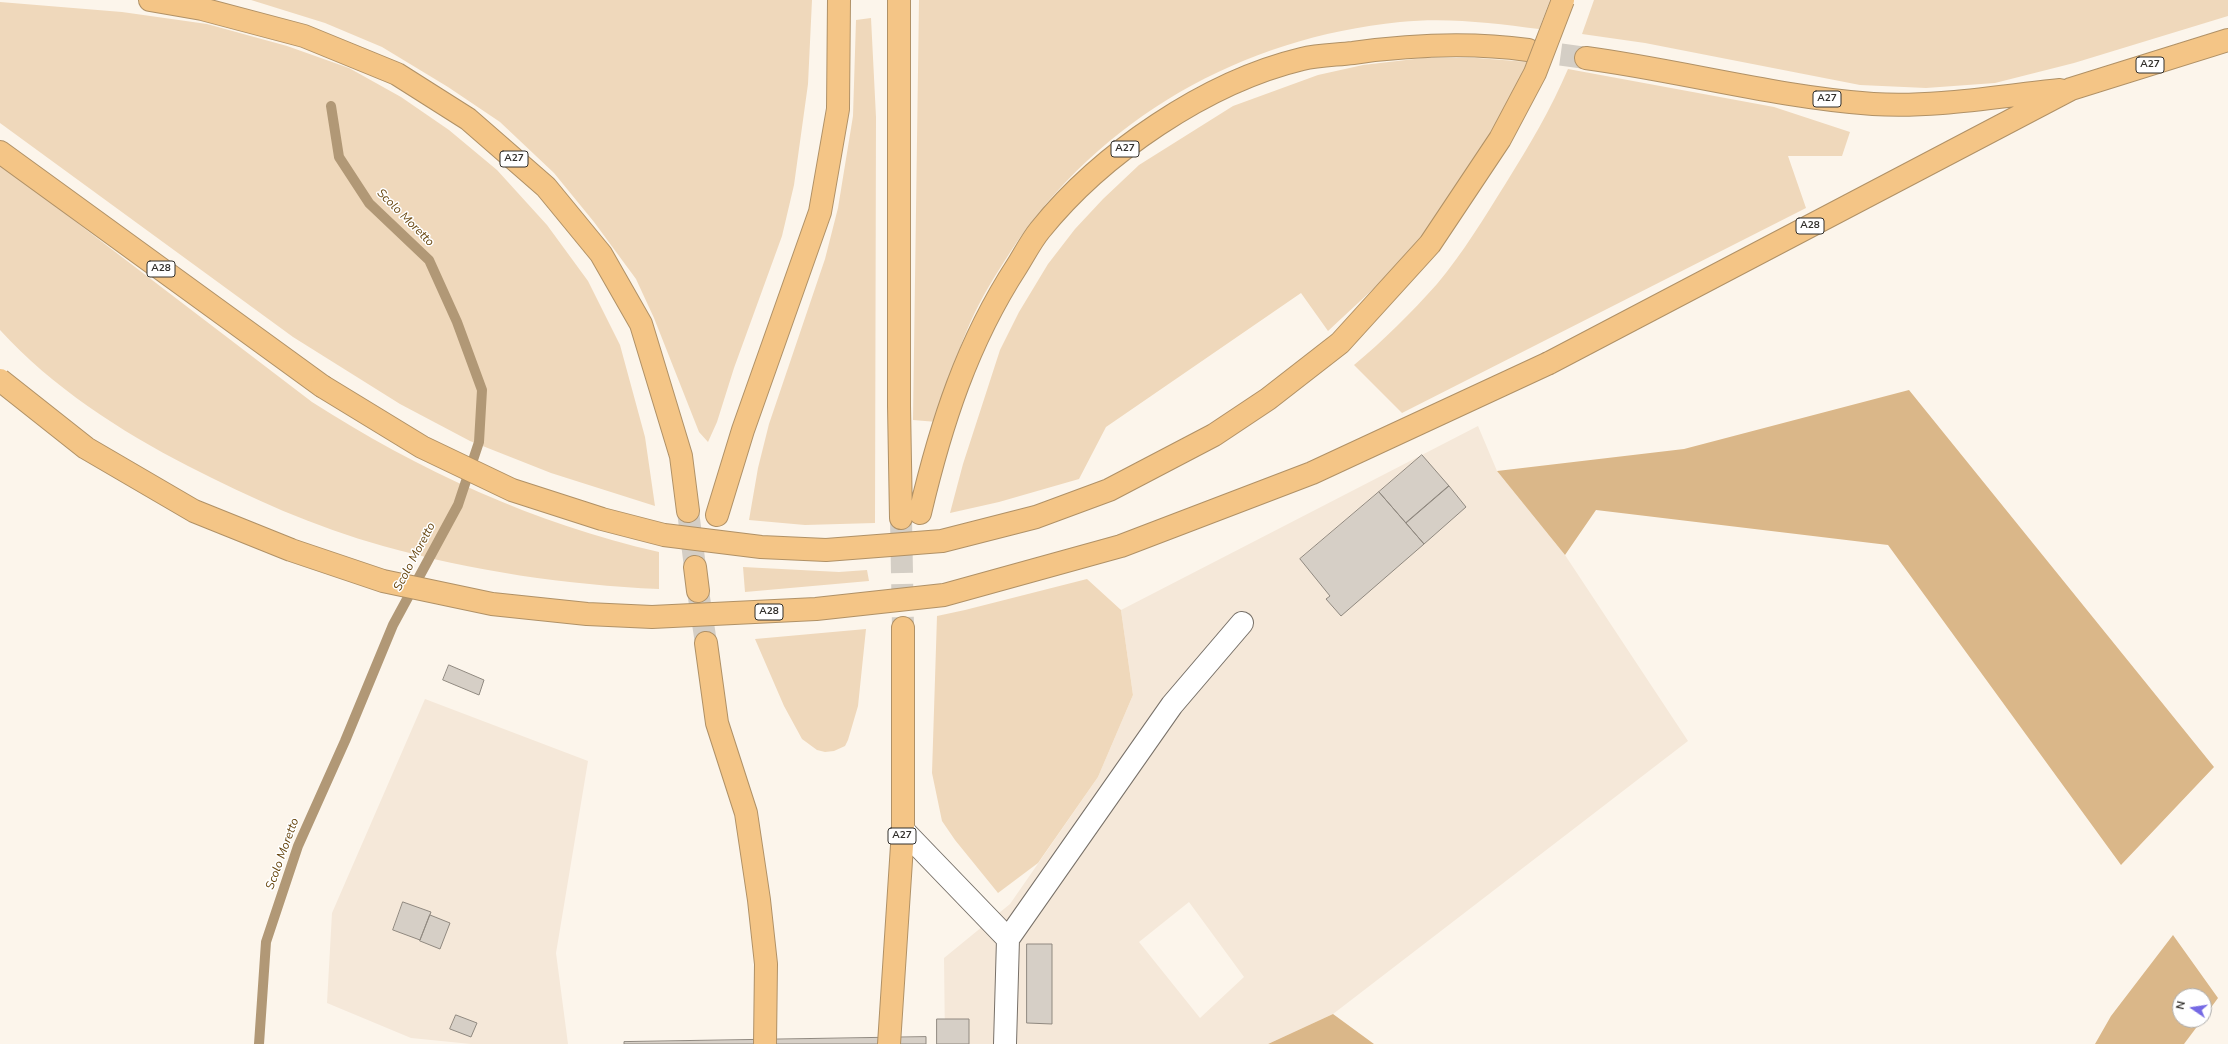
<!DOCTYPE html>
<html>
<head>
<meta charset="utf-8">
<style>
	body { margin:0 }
	#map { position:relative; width:2228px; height:1044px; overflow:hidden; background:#fcf5eb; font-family:"Nunito Sans",sans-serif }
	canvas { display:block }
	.north { position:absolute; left:2172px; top:988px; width:40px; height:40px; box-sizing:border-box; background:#fff; border:1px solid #adacab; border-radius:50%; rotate:283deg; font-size:11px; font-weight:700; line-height:16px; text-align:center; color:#32302c }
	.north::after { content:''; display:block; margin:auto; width:14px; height:18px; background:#7569e4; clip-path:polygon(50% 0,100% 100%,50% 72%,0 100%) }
</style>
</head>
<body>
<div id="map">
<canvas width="2228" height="1044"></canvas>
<div class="north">N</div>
</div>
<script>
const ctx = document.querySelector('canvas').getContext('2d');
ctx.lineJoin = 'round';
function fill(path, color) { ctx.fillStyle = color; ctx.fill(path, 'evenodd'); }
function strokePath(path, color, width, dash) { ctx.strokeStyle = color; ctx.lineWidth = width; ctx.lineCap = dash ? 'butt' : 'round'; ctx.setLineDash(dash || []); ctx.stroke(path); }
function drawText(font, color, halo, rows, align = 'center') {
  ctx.font = font + ' "Nunito Sans",sans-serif'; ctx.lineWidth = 3; ctx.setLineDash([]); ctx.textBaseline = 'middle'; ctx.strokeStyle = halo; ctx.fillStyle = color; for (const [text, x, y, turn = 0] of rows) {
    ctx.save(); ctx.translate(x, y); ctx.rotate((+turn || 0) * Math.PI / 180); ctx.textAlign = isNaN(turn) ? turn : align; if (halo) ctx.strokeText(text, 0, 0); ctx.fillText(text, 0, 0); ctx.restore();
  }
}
fill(new Path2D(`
	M1478,426L1497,471L1565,555L1688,741L1333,1014L1268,1044H945L944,958L1010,904L1098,777L1133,695L1121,610ZM1189,902L1244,977L1200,1018L1139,942Z
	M425,699L588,761L556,953L568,1044H471L411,1038L327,1003L332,913Z`), '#f5e8d9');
fill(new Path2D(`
	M251,0H812L808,84L794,185L782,236L734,368L717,422L708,442L699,432L654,318L636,279L594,222L554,173L500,122L448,87L382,47L325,23Z
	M919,0H1550L1539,29C1493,23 1447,17 1400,22C1242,38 1100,117 1011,251C996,274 981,298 970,323C956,355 946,388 937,422L913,420Z
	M1594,0H2228V16L2074,63L1995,83L1926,88L1860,85L1645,43L1582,34Z
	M0,2L122,12L207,24L287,46L349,68L401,97L449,130L497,170L547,225L588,281L620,345L645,437L655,506L551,473L470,441L400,404L293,337L0,123Z
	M871,18L876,117L875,523L805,525L749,520L758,468L769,424L825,259L838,208L853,116L856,20Z
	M1423,58H1477L1528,62L1499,124L1427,232L1387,276L1328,331L1301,293L1106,427L1079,479L999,502L950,513L963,464L1000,350L1019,312L1048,264L1075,229L1103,199L1139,165L1233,106L1318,75L1363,65Z
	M1568,69L1774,107L1850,132L1842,156H1788L1806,208L1402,413L1354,365C1384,340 1411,313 1437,284C1463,253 1484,218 1506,183C1529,146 1551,109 1568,69Z
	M0,164L312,402C418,470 535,524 659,552V589C567,585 472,571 383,546C315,527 250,498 188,466C120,431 52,387 0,330Z
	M743,567L839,572L867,570L869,581L745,592Z
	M1087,579L1121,610L1133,695L1098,777L1038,863L998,893L955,840L942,821L932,773L937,616L965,610Z
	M866,629L858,706L848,740L845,746L834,751L825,752L817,750L802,739L784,706L755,639Z`), '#efd8bb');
fill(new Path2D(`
	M1909,390L2214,767L2121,865L1888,545L1596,510L1565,555L1497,471L1684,449Z
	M2173,935L2218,998L2204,1017V996H2180V1020H2202L2184,1044H2095L2111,1016Z
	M1333,1014L1374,1044H1268Z`), '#dab789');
strokePath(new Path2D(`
	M259,1044L266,942L298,846L345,741L393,625L458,505L479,442L482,390L457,322L429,260L369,203L339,157L331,106`), '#b19876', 10);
const building = new Path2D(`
	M1422,455L1449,486L1406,523L1379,492Z
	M1449,486L1466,507L1424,544L1406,523Z
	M1379,492L1424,544L1341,616L1326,599L1330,596L1300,559Z
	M449,665L484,680L479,695L443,680Z
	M403,902L431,912L420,940L393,930Z
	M430,915L450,923L440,949L420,941Z
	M1027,944H1052V1024L1027,1023Z
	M456,1015L477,1023L471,1037L450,1029Z
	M937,1019H969V1044H937Z
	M926,1037V1044H624V1042Z`);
fill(building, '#d6cfc6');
strokePath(building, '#908980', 1);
strokePath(new Path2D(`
	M1528,50L1586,58
	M688,511L695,567
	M901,518L903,628
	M698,591L706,643`), '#d4cec5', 22, [22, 11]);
const minor = new Path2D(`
	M903,830L1008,939L1005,1044
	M1008,939L1172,705L1242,623`);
const highway = new Path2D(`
	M150,0L202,9L304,36L397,74L468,119L546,187L601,254L641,324L681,456L688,511
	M899,0V406L901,518
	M1586,58C1682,71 1776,97 1873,104C1935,108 1999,96 2060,90
	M0,152L322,386
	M1549,363L2071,89L2228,40
	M920,513C941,424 967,343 1017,266C1024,255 1031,241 1040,230C1101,154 1206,82 1302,59C1318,55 1336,55 1353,53C1410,45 1470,42 1528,50
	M717,515L743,430L820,212L838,109L839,0
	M695,567L698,591
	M706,643L717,723L746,813L759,900L766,964L765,1044
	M889,1044L903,830V628`);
strokePath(minor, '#777068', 24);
strokePath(highway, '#b09166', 24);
strokePath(minor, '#fff', 22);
strokePath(highway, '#f4c586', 22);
const highwayBridge = new Path2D(`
	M0,380L86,448L194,511L291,550L383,581L492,604L587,614L652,617L816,609L944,595L1121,546L1312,473L1549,363
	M322,386L422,447L512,490L602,519L664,535L761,547L826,550L942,541L1036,517L1109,490L1214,435L1268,399L1340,343L1430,244L1500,139L1535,73L1563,0`);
strokePath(highwayBridge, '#b09166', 24, []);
strokePath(highwayBridge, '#f4c586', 22);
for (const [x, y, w] of [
	[2150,65,28],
	[1827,99,28],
	[1125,149,28],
	[514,159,28],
	[1810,226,28],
	[161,269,28],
	[769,612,28],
	[902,836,28]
]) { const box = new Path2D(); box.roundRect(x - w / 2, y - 8, w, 16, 3); ctx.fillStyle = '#fff'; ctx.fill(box); strokePath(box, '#32302c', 1); }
drawText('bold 10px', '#32302c', null, [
	["A27",2150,65],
	["A27",1827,99],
	["A27",1125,149],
	["A27",514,159],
	["A28",1810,226],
	["A28",161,269],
	["A28",769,612],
	["A27",902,836]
]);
drawText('italic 12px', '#66440c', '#fff', [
	["Scolo Moretto",405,218,45],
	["Scolo Moretto",415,557,-62],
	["Scolo Moretto",283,854,-70]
]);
</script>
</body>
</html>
